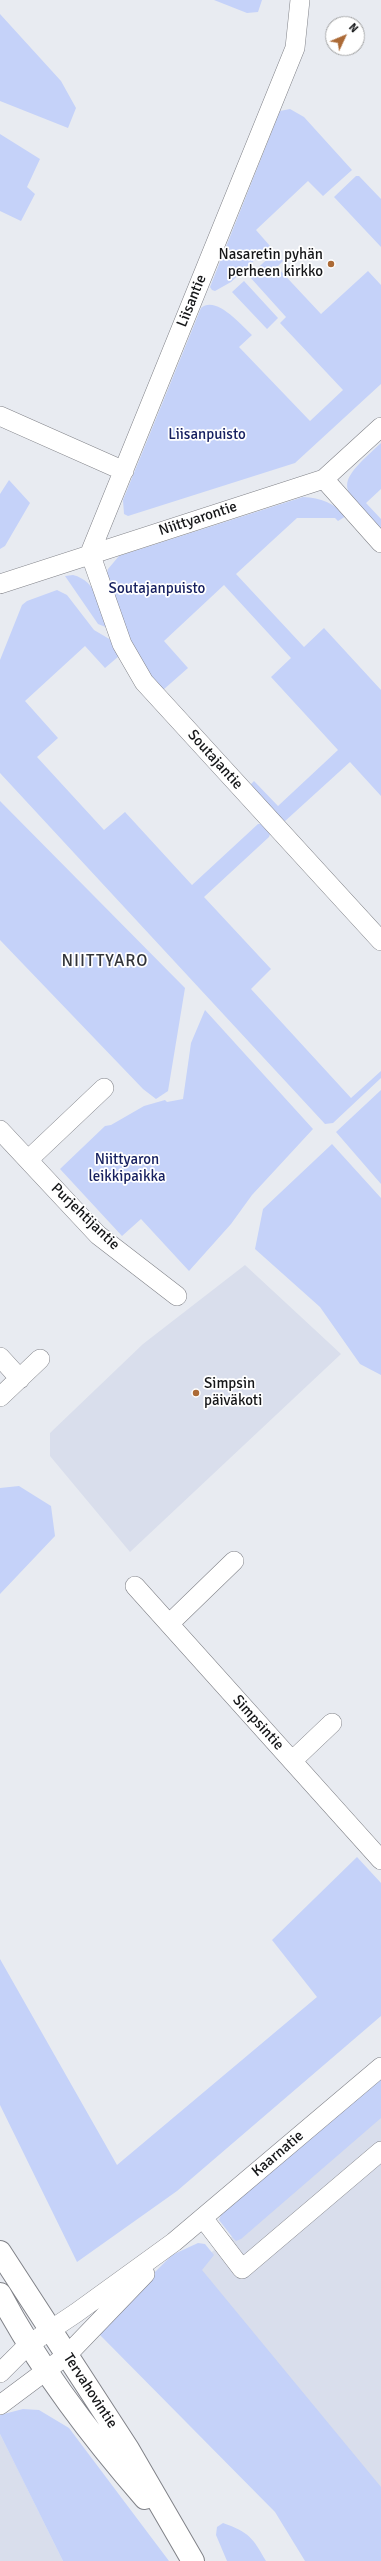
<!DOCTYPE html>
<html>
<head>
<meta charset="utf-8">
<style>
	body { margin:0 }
	#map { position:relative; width:381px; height:2561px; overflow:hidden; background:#e8ebf1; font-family:Signika,sans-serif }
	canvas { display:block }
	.north { position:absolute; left:325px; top:16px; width:40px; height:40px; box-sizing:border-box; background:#fff; border:1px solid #a1a2a3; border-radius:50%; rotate:46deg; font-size:11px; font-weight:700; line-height:16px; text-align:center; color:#151618 }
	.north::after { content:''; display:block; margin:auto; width:14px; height:18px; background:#ac6a36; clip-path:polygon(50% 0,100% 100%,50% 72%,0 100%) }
</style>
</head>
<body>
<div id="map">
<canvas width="381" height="2561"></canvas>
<div class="north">N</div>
</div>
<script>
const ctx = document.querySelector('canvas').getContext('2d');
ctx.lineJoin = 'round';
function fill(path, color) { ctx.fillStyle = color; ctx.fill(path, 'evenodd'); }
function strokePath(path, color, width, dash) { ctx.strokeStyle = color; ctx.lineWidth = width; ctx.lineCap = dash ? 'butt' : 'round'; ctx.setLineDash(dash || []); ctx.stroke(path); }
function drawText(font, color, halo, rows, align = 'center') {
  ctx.font = font + ' Signika,sans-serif'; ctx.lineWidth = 3.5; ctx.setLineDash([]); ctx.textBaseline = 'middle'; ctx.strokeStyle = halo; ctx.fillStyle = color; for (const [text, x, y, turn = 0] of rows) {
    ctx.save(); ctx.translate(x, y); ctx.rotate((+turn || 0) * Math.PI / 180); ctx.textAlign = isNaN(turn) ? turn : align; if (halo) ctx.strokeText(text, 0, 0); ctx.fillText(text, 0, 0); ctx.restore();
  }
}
fill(new Path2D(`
	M245,1265L341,1354L130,1552L50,1456V1433L143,1344Z
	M381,2112V2508L183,2274L264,2212Z
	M0,2434L20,2474L63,2561H0Z`), '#d9deec');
fill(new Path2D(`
	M214,0H262L258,12L247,13Z
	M0,14L61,81L76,108L68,128L0,101Z
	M290,109L304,117L352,170L323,196L308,181L256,230L270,246L231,282L215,291L212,290L210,287L280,111Z
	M0,134L40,159L27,187L35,194L21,221L0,211Z
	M356,176H359L381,199V247L334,197Z
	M275,252L283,261L277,267L321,314L368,271L381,285V384L295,463L128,516L124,514L123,500L201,308C216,295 241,325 252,335L239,347L310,421L343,390L280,323L286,317L249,276Z
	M244,281L278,318L267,329L232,292Z
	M381,443V489L366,503L381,519V531C339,485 333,487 381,443Z
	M9,480L30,503L5,546L0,549V494Z
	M303,497C321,498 334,503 346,516L338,521L335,518H297L236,574L304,647L324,628L381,690V796L350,762L284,822L248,787L254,781L278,806L338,750L271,677L291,658L224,585L164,641L188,668L163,690H159L135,654L106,577L108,569L119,556Z
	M73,575C97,581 101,607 108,628L98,624L65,576Z
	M57,590L67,595L94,630L111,640L119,656L105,668L85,646L25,701L58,738L37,757L104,830L125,812L192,885L258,824H261L270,834L269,837L204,897L271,969L251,989L351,1098L381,1071V1078L333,1123L325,1124L0,773V660L22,605L27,601Z
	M0,801L185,988L168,1091L156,1099L143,1089L0,940Z
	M205,1010L313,1129L252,1195L231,1224L189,1271L141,1219L122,1236L60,1169L105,1126L111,1125L144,1106L165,1100L167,1102L183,1099L191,1043Z
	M381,1090V1184L336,1132Z
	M332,1144L381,1198V1375L360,1364L320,1307L255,1249L263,1209Z
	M19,1486L51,1506L55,1536L0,1594V1488Z
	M357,1857L381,1883V2016L177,2191L77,2262L0,2105V1959L117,2165L317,1997L272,1940Z
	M381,2078V2118L241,2239L236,2241L233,2238L219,2220L222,2212Z
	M198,2243L205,2244L214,2255L202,2270L381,2487V2561H305L275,2512L99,2334L107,2320L172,2255Z
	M23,2409L39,2410L69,2428L169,2561H63L0,2434V2415Z
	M223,2523C249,2532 253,2538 266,2561H227L216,2535L217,2527Z`), '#c5d2f9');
const minor = new Path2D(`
	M300,0L295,48L90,553L122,644L144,682L381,941
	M0,416L124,471
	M324,479L381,543
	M0,584L324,479L381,427
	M0,1130L98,1235L177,1296
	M28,1160L104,1088
	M0,1357L20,1379
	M0,1397L40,1359
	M135,1586L381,1860
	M169,1624L234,1561
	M292,1761L332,1723
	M203,2218L242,2269L381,2151
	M0,2373L28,2345L76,2313L174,2242L381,2067
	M0,2405L67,2355L145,2274`);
const major = new Path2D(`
	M0,2252L128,2449L193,2561
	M0,2294C39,2368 90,2435 145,2498`);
strokePath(minor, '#808288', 20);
strokePath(major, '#808288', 24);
strokePath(minor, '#fff', 19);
strokePath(major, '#fff', 22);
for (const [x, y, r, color] of [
	[331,264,4,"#ac6a36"],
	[196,1393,4,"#ac6a36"]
]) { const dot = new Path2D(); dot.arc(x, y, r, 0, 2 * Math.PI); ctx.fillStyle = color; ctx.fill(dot); strokePath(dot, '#fff', 1.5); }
drawText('15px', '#151618', '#fff', [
	["Nasaretin pyhän",323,255],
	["perheen kirkko",323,272],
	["Simpsin",204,1384,"left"],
	["päiväkoti",204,1401,"left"]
], 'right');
drawText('15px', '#151618', '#fff', [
	["Liisantie",192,301,-68],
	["Niittyarontie",198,519,-18],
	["Soutajantie",215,760,48],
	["Purjehtijantie",85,1217,44],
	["Simpsintie",258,1723,48],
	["Kaarnatie",278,2154,-40],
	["Tervahovintie",90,2391,57]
]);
drawText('15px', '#172160', '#fff', [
	["Liisanpuisto",207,435],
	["Soutajanpuisto",157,589],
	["Niittyaron",127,1160],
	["leikkipaikka",127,1177]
]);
ctx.letterSpacing = '1px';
drawText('17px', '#33353a', '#fff', [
	["NIITTYARO",105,962]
]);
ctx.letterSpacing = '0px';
</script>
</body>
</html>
